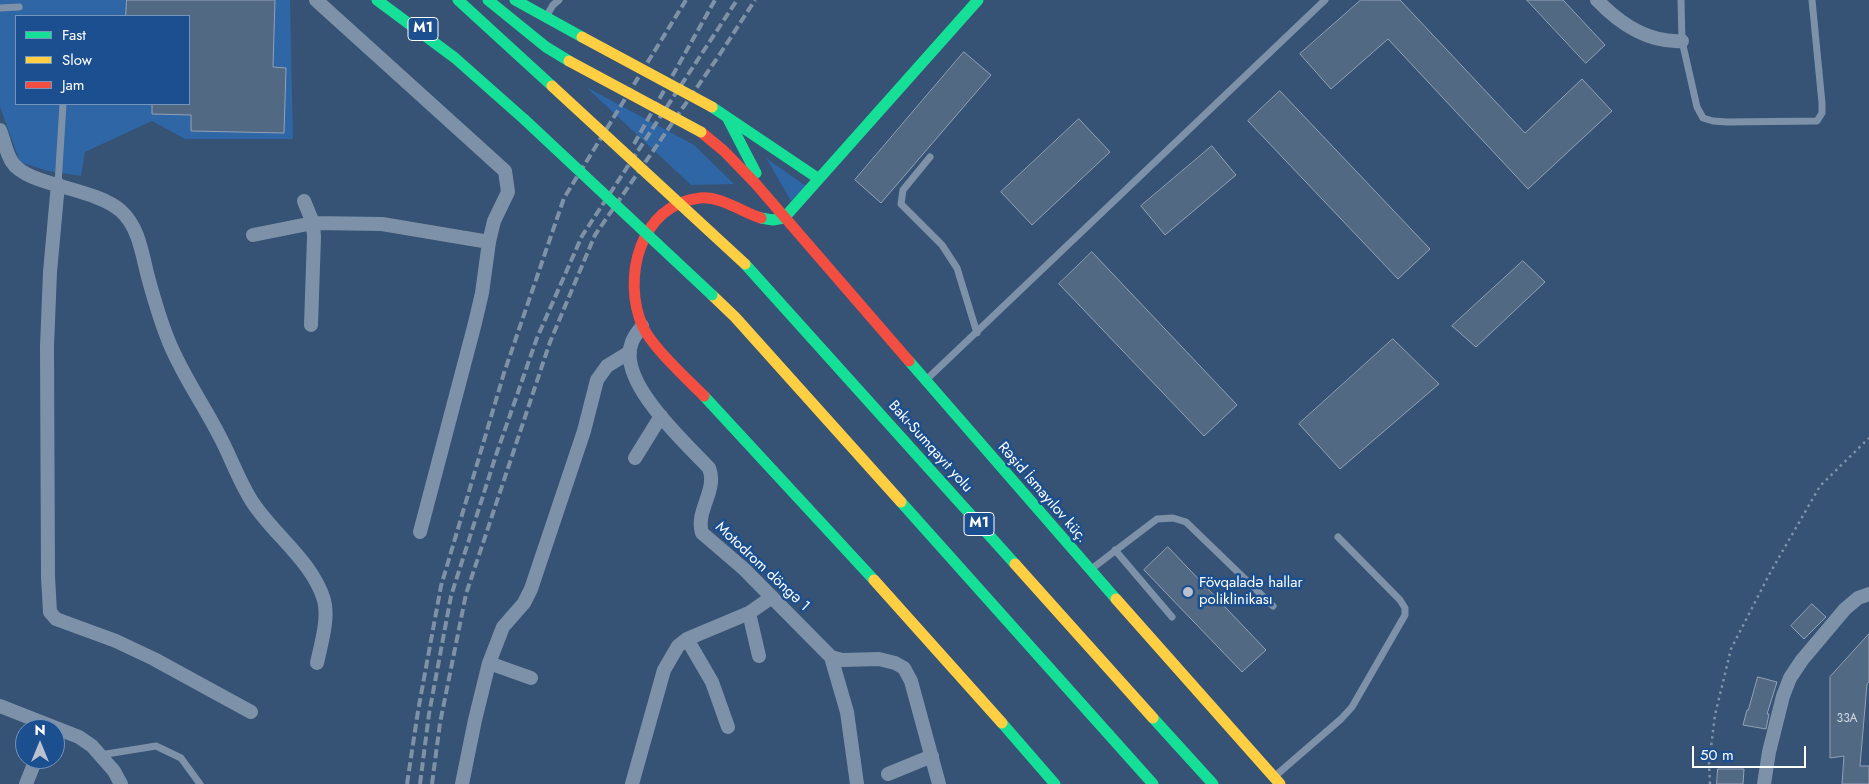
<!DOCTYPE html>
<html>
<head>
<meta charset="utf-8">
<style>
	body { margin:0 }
	#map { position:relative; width:1869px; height:784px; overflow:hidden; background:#365274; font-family:Jost,sans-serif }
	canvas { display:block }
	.legend { position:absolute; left:15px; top:15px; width:175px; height:90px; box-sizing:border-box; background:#1b4f8f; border:1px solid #7695bc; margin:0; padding:6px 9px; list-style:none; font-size:15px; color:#fff }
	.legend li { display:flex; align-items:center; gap:10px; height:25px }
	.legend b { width:25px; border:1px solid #7695bc }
	.north { position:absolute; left:15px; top:719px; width:50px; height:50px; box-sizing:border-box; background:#1b4f8f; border:1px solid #7695bc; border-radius:50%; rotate:0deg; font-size:14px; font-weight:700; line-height:20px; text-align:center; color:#fff }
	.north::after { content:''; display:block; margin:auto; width:18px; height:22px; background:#b9c2ce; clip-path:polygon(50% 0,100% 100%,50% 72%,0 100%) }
	.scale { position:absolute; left:1692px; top:746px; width:114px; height:22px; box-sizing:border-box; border:2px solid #fff; border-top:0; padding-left:6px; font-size:15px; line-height:18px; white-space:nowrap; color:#fff; -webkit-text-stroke:4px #1b4f8f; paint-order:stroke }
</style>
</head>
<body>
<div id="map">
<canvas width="1869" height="784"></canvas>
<ul class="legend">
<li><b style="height:6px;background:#16e098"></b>Fast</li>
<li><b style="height:6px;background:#ffcf43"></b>Slow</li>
<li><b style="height:6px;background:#f24e42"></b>Jam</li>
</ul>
<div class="north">N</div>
<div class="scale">50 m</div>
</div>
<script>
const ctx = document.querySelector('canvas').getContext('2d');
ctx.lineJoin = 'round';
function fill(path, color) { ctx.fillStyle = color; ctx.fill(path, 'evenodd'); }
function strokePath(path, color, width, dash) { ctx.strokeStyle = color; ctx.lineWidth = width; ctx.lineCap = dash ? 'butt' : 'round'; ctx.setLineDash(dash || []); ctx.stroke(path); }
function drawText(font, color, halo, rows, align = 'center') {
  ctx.font = font + ' Jost,sans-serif'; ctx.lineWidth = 5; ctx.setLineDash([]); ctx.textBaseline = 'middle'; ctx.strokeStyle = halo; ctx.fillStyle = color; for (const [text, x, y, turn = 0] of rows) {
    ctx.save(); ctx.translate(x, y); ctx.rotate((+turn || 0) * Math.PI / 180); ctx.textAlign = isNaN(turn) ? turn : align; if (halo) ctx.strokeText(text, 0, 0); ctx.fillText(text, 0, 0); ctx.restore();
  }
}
fill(new Path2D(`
	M0,0H290L293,139H185L152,121L85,152L81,176L48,171L20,162L0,107ZM16,16H189V104H16Z
	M586,87L694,145L734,184L691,185Z
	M766,158L806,186L791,201Z`), '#2f66a5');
const building = new Path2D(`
	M127,0H275L273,67L286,68L284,133L191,131V115L152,114V104H189V16H126Z
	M1361,0H1400L1525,133L1582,79L1612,111L1528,189L1388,39L1331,89L1300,54Z
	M1527,0H1563L1605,45L1586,63Z
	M964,52L991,75L881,203L855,180Z
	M1280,91L1430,249L1398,279L1248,121Z
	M1079,119L1110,152L1032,225L1001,192Z
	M1212,146L1236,175L1165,235L1141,206Z
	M1092,252L1237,405L1204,436L1059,284Z
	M1523,261L1545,282L1476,347L1452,326Z
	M1393,339L1439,384L1340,469L1299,424Z
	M1168,547L1266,650L1242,672L1144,570Z
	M1812,604L1826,617L1804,639L1791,626Z
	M1869,634V682L1867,684L1860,766H1869V784H1842L1844,756L1830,758V677Z
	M1758,677L1777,682L1767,714H1769L1766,729L1743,725L1747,710H1748Z
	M1718,769H1744L1743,784H1717Z`);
fill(building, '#526984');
strokePath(building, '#92a2b6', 1);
strokePath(new Path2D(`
	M1710,784L1709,764L1715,715L1731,649L1770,573L1820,486L1869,438`), '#7d92a8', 2.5, [2.5, 4]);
strokePath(new Path2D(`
	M1681,0L1682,41L1697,107L1703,118L1713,121L1727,122L1817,121L1822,113V103L1812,0
	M0,8L19,7
	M547,15L553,5L559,0
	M930,157L903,190L901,204L942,245L957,268L977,333
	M58,184L63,104
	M925,381L1325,0
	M1115,550L1172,617
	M1090,570L1157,519L1173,518L1186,522L1273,606
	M100,755L156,746L181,758L200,784
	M1274,777L1341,719L1352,707L1405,615V608L1400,600L1338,537`), '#7d92a8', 7);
strokePath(new Path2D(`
	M1597,0C1619,23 1648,43 1682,41
	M0,130C4,140 6,153 12,162C27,186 94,187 121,211C139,227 142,254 148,277C154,299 160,320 169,342C182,374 203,404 219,435C231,457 239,482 253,503C275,536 312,561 324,600C329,619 321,644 317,663
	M58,184L50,272L47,346L48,577L50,612L56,619L116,641L154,659L251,712
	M304,201L313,223L314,237L311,325
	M253,235L313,223L382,224L489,242L494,221L508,192L505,171L316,0
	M642,326C639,331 634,336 632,342C616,381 685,442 709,468C718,490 695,511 702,533L744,569L831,657L842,660L879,659L895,663L904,668L911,681L939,784
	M635,458L661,416
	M420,532L475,323L482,293L489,242
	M749,613L759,656
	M687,639L712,682L728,727
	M831,657L847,712L857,784
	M489,663L531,678
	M0,706L79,737L92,746L114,771L121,784
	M888,774L932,756
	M26,784L36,759
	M462,784L475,720L489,663L503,627L524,603L531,589L584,431L597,380L607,366L630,352
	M632,784L664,670L678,646L687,639L749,613L772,597
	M1764,784L1769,752L1783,696L1790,678L1802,660L1845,609L1858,598L1869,594`), '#7d92a8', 14);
strokePath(new Path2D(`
	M377,0L455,58L525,120
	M458,0L552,86
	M488,0L546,47L569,61
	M515,0L582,37
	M712,107L819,179
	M727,117L756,173
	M761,218L773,220L784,218L978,0
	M745,264L1015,564
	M909,361L1116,599
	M704,396L874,580
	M901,502L1153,784
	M1153,718L1213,784
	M1002,723L1055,784`), '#16e098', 11);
strokePath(new Path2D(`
	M712,295L735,317L901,502
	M1015,564L1153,718
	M874,580L1002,723
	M1116,599L1280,784`), '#ffcf43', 11);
strokePath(new Path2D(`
	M701,132L724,151L755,183L909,361
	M704,396C687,379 653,348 643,327C621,279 640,204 700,198C721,196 742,212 761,218`), '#f24e42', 11);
strokePath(new Path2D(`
	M634,144L715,0
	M407,784L418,711L441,586L504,373L564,198L686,0
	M420,784L429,714L451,596L496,455L537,338L582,236L737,0
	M432,784L440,723L466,594L550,342L595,235L720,54L755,0`), '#7e92a7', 4, [9, 4]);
strokePath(new Path2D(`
	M525,120L712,295`), '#16e098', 11);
strokePath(new Path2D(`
	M582,37L712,107
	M569,61L701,132
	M552,86L745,264`), '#ffcf43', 11);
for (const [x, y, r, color] of [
	[1188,592,6,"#b9c2ce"]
]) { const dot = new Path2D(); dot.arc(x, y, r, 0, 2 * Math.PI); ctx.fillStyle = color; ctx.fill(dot); strokePath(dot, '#1b4f8f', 2); }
drawText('12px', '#d4dae0', null, [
	["33A",1847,719]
]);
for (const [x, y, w] of [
	[423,29,30],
	[979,524,30]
]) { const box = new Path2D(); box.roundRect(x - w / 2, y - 11.5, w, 23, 4); ctx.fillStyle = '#1b4f8f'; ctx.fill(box); strokePath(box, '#fff', 1); }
drawText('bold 14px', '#fff', null, [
	["M1",423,29],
	["M1",979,524]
]);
drawText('15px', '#fff', '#1b4f8f', [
	["Bakı-Sumqayıt yolu",930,447,48],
	["Rəşid İsmayılov küç.",1042,493,49],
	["Motodrom döngə 1",762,567,43]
]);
drawText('15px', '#fff', '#1b4f8f', [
	["Fövqaladə hallar",1199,583],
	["poliklinikası",1199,600]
], 'left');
</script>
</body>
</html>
